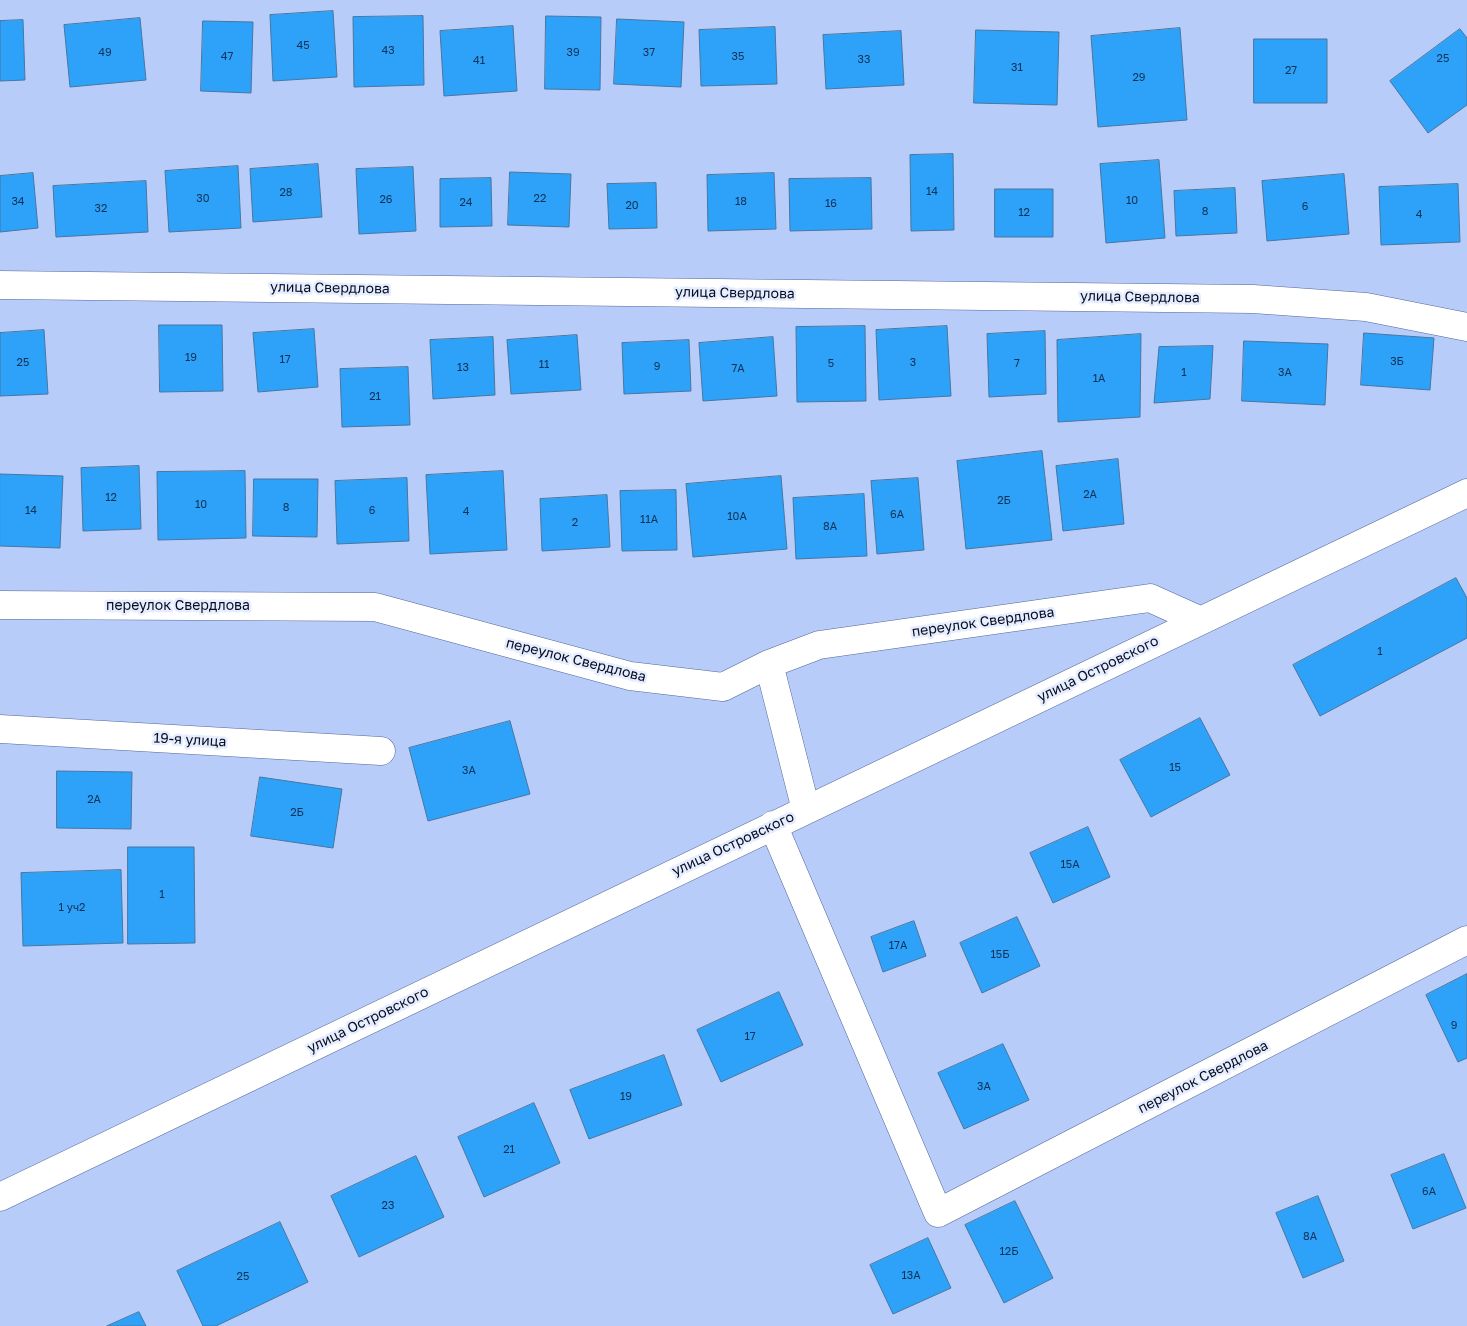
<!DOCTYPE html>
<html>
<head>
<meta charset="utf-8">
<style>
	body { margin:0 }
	canvas { display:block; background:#b8ccfa }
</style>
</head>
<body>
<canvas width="1467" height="1326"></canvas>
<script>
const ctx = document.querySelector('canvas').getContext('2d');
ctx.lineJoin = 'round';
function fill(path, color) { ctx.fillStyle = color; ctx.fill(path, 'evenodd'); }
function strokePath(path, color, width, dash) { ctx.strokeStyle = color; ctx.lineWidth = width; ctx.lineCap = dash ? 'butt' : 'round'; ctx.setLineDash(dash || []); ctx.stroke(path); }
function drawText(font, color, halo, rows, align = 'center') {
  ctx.font = font + ' "Golos Text",sans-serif'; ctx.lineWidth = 5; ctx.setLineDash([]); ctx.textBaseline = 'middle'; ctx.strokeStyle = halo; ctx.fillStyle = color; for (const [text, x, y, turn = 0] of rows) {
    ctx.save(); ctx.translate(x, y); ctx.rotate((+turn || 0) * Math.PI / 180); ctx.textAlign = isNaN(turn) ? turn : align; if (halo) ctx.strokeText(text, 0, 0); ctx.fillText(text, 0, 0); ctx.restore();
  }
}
const building = new Path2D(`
	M333,11L337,77L273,81L270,15Z
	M423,16L424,85L354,87L353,17Z
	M546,16L601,17L600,90L545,89Z
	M140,18L146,80L70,87L64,25Z
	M617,19L684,22L681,87L614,84Z
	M23,20L25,80L0,81V21Z
	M203,21L253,22L251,93L201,91Z
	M513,26L517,91L444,96L440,31Z
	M775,27L777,84L701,86L699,30Z
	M1180,28L1187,120L1098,127L1091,36Z
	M1460,29L1467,38V105L1428,133L1390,81Z
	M976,30L1059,32L1057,105L974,103Z
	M901,31L904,85L826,89L823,35Z
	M1254,39H1327V103H1254Z
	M953,154L954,230L911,231L910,155Z
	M1159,160L1165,238L1106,243L1100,164Z
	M318,164L322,217L253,222L250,169Z
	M238,166L241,228L169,232L165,171Z
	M413,167L416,231L359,234L356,169Z
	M510,172L571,174L569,227L508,225Z
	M33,173L38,228L0,232V176Z
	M774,173L776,229L708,231L707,175Z
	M1344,174L1349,234L1267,241L1262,181Z
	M491,178L492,226L440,227V179Z
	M871,178L872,229L790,231L789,179Z
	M146,181L148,232L56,237L53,186Z
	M656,183L657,228L609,229L607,184Z
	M1458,184L1460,242L1381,245L1379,187Z
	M1235,188L1237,233L1176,236L1174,191Z
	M995,189H1053V237H995Z
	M159,325H222L223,391L160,392Z
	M865,326L866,401L797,402L796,327Z
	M947,326L951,396L879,400L876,330Z
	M314,329L318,387L258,392L253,333Z
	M44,330L48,394L0,396V333Z
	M1045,331L1046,394L989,397L987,334Z
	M1364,333L1434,338L1430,390L1361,385Z
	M1141,334L1140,417L1058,422L1057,340Z
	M577,335L581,390L511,394L507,340Z
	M493,337L495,395L433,399L430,340Z
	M773,337L777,396L703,401L699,343Z
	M689,340L691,391L624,394L622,343Z
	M1244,341L1328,344L1325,405L1242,401Z
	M1213,346L1210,399L1154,403L1159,347Z
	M408,367L410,425L342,427L340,369Z
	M1042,451L1052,540L966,549L957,461Z
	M1118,459L1124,524L1063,531L1056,466Z
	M139,466L141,529L83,531L81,468Z
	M245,471L246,538L158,540L157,472Z
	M503,471L507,550L430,554L426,475Z
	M0,474L63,476L60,548L0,546Z
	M781,476L787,549L693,557L686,484Z
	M407,478L409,541L337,544L335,481Z
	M918,478L924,550L877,554L871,481Z
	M254,479H318L317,537L253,536Z
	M676,490L677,550L622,551L620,491Z
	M864,494L867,556L796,559L793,498Z
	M607,495L610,547L542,551L540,499Z
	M1456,578L1467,598V638L1320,716L1293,665Z
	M1200,718L1230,775L1151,817L1120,760Z
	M510,721L530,794L428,821L409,748Z
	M57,771L132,772L131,829L57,828Z
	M260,777L342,789L333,848L251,836Z
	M1088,827L1110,877L1053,903L1030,853Z
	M128,847H194L195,943L128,944Z
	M121,870L123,943L23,946L21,873Z
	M1017,917L1040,966L982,993L960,943Z
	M914,921L926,956L883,972L871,937Z
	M1467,974V1058L1458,1062L1426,995Z
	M779,992L803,1045L721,1082L697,1030Z
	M1003,1044L1029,1100L964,1129L938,1073Z
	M664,1055L682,1105L589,1139L570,1090Z
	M534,1103L560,1163L484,1197L458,1137Z
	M1444,1154L1466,1208L1413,1229L1391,1175Z
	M416,1156L444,1217L359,1257L331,1196Z
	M1318,1196L1344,1261L1303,1278L1276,1213Z
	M1015,1201L1053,1278L1004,1303L965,1225Z
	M280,1222L308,1282L216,1326H203L177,1271Z
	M928,1238L951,1288L893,1314L870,1265Z
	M139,1312L146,1326H107Z`);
fill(building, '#2ea1f8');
strokePath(building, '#4777a1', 1);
const minor = new Path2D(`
	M0,285L1253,299L1366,307L1467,327
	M0,605L375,607L630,676L723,687L769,664L819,645L1150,598L1199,620
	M769,664L806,810
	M0,729L381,751
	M773,825L938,1213L1467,940
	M0,1197L1467,493`);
strokePath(minor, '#526699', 29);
strokePath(minor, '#fff', 28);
drawText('11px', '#103256', null, [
	["45",303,46],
	["43",388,51],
	["49",105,53],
	["39",573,53],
	["37",649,53],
	["47",227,57],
	["35",738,57],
	["25",1443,59],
	["33",864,60],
	["41",479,61],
	["31",1017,68],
	["27",1291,71],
	["29",1139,78],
	["14",932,192],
	["28",286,193],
	["30",203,199],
	["22",540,199],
	["26",386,200],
	["10",1132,201],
	["34",18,202],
	["18",741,202],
	["24",466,203],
	["16",831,204],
	["20",632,206],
	["6",1305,207],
	["32",101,209],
	["8",1205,212],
	["12",1024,213],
	["4",1419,215],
	["19",191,358],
	["17",285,360],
	["3Б",1397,362],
	["25",23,363],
	["3",913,363],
	["5",831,364],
	["7",1017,364],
	["11",544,365],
	["9",657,367],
	["13",463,368],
	["7А",738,369],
	["1",1184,373],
	["3А",1285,373],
	["1А",1099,379],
	["21",375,397],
	["2А",1090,495],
	["12",111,498],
	["2Б",1004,501],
	["10",201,505],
	["8",286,508],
	["14",31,511],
	["6",372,511],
	["4",466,512],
	["6А",897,515],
	["10А",737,517],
	["11А",649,520],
	["2",575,523],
	["8А",830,527],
	["1",1380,652],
	["15",1175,768],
	["3А",469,771],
	["2А",94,800],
	["2Б",297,813],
	["15А",1070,865],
	["1",162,895],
	["1 уч2",72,908],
	["17А",898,946],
	["15Б",1000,955],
	["9",1454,1026],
	["17",750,1037],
	["3А",984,1087],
	["19",626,1097],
	["21",509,1150],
	["6А",1429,1192],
	["23",388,1206],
	["8А",1310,1237],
	["12Б",1009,1252],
	["13А",911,1276],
	["25",243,1277]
]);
drawText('14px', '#060d20', '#e6edff', [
	["улица Свердлова",330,288,1],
	["улица Свердлова",735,293,1],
	["улица Свердлова",1140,297,1],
	["переулок Свердлова",178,606],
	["переулок Свердлова",983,622,-8],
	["переулок Свердлова",576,660,14],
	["улица Островского",1098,669,-26],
	["19-я улица",190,740,3],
	["улица Островского",733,844,-25],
	["улица Островского",368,1020,-26],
	["переулок Свердлова",1203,1077,-27]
]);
</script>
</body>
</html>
